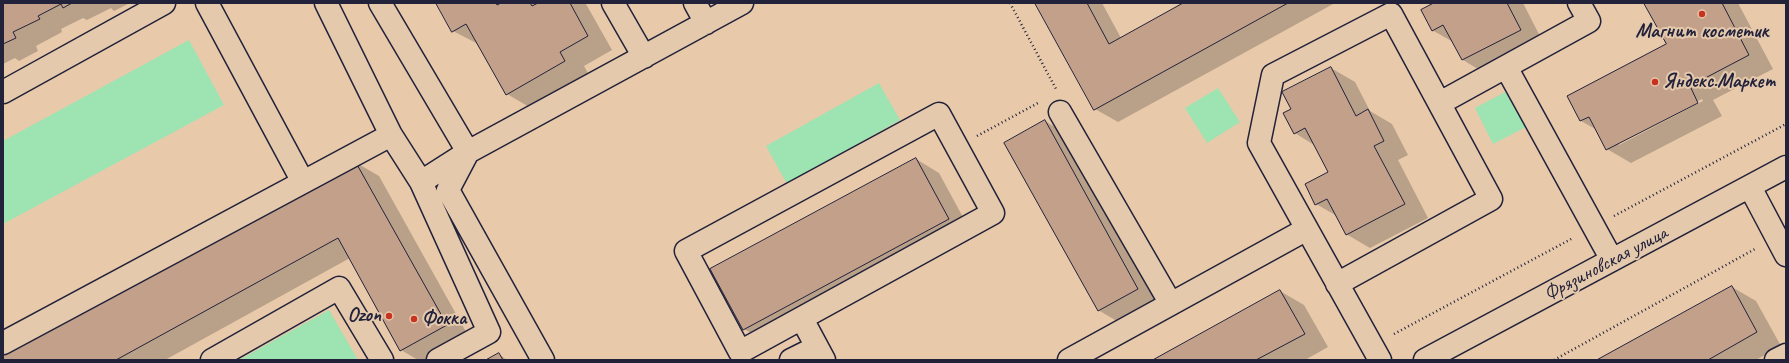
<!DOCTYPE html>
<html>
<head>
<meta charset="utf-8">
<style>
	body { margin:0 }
	#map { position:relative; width:1789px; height:363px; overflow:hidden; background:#e8c9aa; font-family:Caveat,sans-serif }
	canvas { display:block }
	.frame { position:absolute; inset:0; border:4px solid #22223b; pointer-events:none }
</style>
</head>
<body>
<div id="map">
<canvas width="1789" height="363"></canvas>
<div class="frame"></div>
</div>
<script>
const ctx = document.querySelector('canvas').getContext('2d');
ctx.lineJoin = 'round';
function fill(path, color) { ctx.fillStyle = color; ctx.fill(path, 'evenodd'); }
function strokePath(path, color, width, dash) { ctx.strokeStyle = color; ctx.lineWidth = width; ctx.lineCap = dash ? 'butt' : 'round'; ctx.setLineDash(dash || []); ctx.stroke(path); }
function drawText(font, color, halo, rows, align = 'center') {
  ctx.font = font + ' Caveat,sans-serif'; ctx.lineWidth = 4; ctx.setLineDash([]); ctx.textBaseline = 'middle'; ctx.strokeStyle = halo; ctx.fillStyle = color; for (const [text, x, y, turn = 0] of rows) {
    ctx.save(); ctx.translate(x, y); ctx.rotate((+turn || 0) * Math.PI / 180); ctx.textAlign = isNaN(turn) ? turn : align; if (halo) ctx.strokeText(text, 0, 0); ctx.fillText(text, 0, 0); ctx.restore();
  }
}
fill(new Path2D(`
	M189,40L224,105L3,224V141Z
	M879,83L900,120L787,184L766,146Z
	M1218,88L1240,122L1207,143L1185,108Z
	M1511,89L1530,125L1493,144L1475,108Z
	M329,310L358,360H239Z`), '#9de4b2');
fill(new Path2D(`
	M3,3H130L114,11L111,8L87,20L83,18L61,29L62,32L36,46L38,51L19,61L15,58L3,64Z
	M437,3H584L586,4L612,50L584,66L589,75L531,108L507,94L478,44L453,31Z
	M1036,3H1102L1121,38L1186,3H1335L1118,122L1095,109Z
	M1436,3H1523L1544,44L1486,74L1463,60L1453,42L1432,30Z
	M1645,3H1738L1773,69L1713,100L1722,116L1631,163L1607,149L1597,130L1581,121L1667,45ZM1702,99L1703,101L1619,145V143Z
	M1331,68L1355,82L1370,111L1392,124L1408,155L1398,160L1428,218L1370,248L1346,234L1337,216L1316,204L1329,173L1314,145L1295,133L1292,109Z
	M1045,121L1068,135L1161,302L1122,324L1098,310Z
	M916,159L939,173L971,232L767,342L744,329Z
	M355,162L379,176L470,339L433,360H418L401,350L350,258L165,360H3V356Z
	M1732,287L1756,301L1781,346L1756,360H1600Z
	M1280,291L1304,305L1328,347L1305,360H1155Z
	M499,354L507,360H488Z`), '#0003');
const building = new Path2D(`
	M3,3H72L63,8L61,4L38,16L40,19L13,32L16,38L3,44Z
	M436,3H496L497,5L501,3H530L532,6L538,3H570L588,36L560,52L565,61L506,95L466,24L452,32Z
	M1035,3H1087L1109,44L1183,3H1288L1094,110Z
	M1434,3H1507L1521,30L1462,60L1443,25L1432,31L1421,10Z
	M1644,3H1722L1749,55L1690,86L1698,103L1606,150L1589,117L1580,121L1567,96L1666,44Z
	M1331,67L1356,116L1368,109L1384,141L1374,146L1405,204L1346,235L1327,199L1315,205L1305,184L1328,172L1305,128L1294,134L1283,113L1291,109L1282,92Z
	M1045,120L1138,289L1098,311L1004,143Z
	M916,158L949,219L743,330L710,269Z
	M355,161L447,325L400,351L338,238L116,360H3V354Z
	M1732,286L1757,332L1708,360H1597Z
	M1280,290L1305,334L1256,360H1153Z
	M499,353L503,360H486Z`);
fill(building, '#c2a08a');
strokePath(building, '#22223b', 1);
const minor = new Path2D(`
	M207,3L303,182
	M326,3L391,135L421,182L489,332L438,360
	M380,3L468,152L448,190L543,360
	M613,3L644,57
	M695,3L706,23
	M1506,67L1612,260
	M3,92L164,3
	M1440,103L1589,21L1579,3
	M1060,112L1171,304
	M939,114L993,213L740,352L686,251Z
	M421,182L468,152L742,3
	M1750,187L1786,255
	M1337,284L1491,199L1391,14L1273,75L1259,143L1380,360
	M802,319L824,360
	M3,343L391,135
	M212,360L339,288L382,360
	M791,360L817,347
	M1069,360L1307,229
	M1425,360L1786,167
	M1776,360L1786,355`);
strokePath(minor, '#22223b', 25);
strokePath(new Path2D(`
	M1010,3L1056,89
	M977,136L1038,103
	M1614,216L1786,124
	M1394,334L1573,238
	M1554,360L1755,249`), '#22223b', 2.5, [1, 3]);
strokePath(minor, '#e5c9ac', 22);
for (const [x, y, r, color] of [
	[1702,14,4,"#c8321e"],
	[1655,82,4,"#c8321e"],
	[389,316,4,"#c8321e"],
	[414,319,4,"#c8321e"]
]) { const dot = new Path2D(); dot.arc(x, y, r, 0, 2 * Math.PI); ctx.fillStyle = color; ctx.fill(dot); strokePath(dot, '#e5c9ac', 1.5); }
drawText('bold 20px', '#22223b', '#e5c9ac', [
	["Магнит косметик",1702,32,"center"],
	["Яндекс.Маркет",1663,82],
	["Ozon",381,316,"right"],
	["Фокка",422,319]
], 'left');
drawText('20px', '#22223b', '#e5c9ac', [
	["Фрязиновская улица",1606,264,-28]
]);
</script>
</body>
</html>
